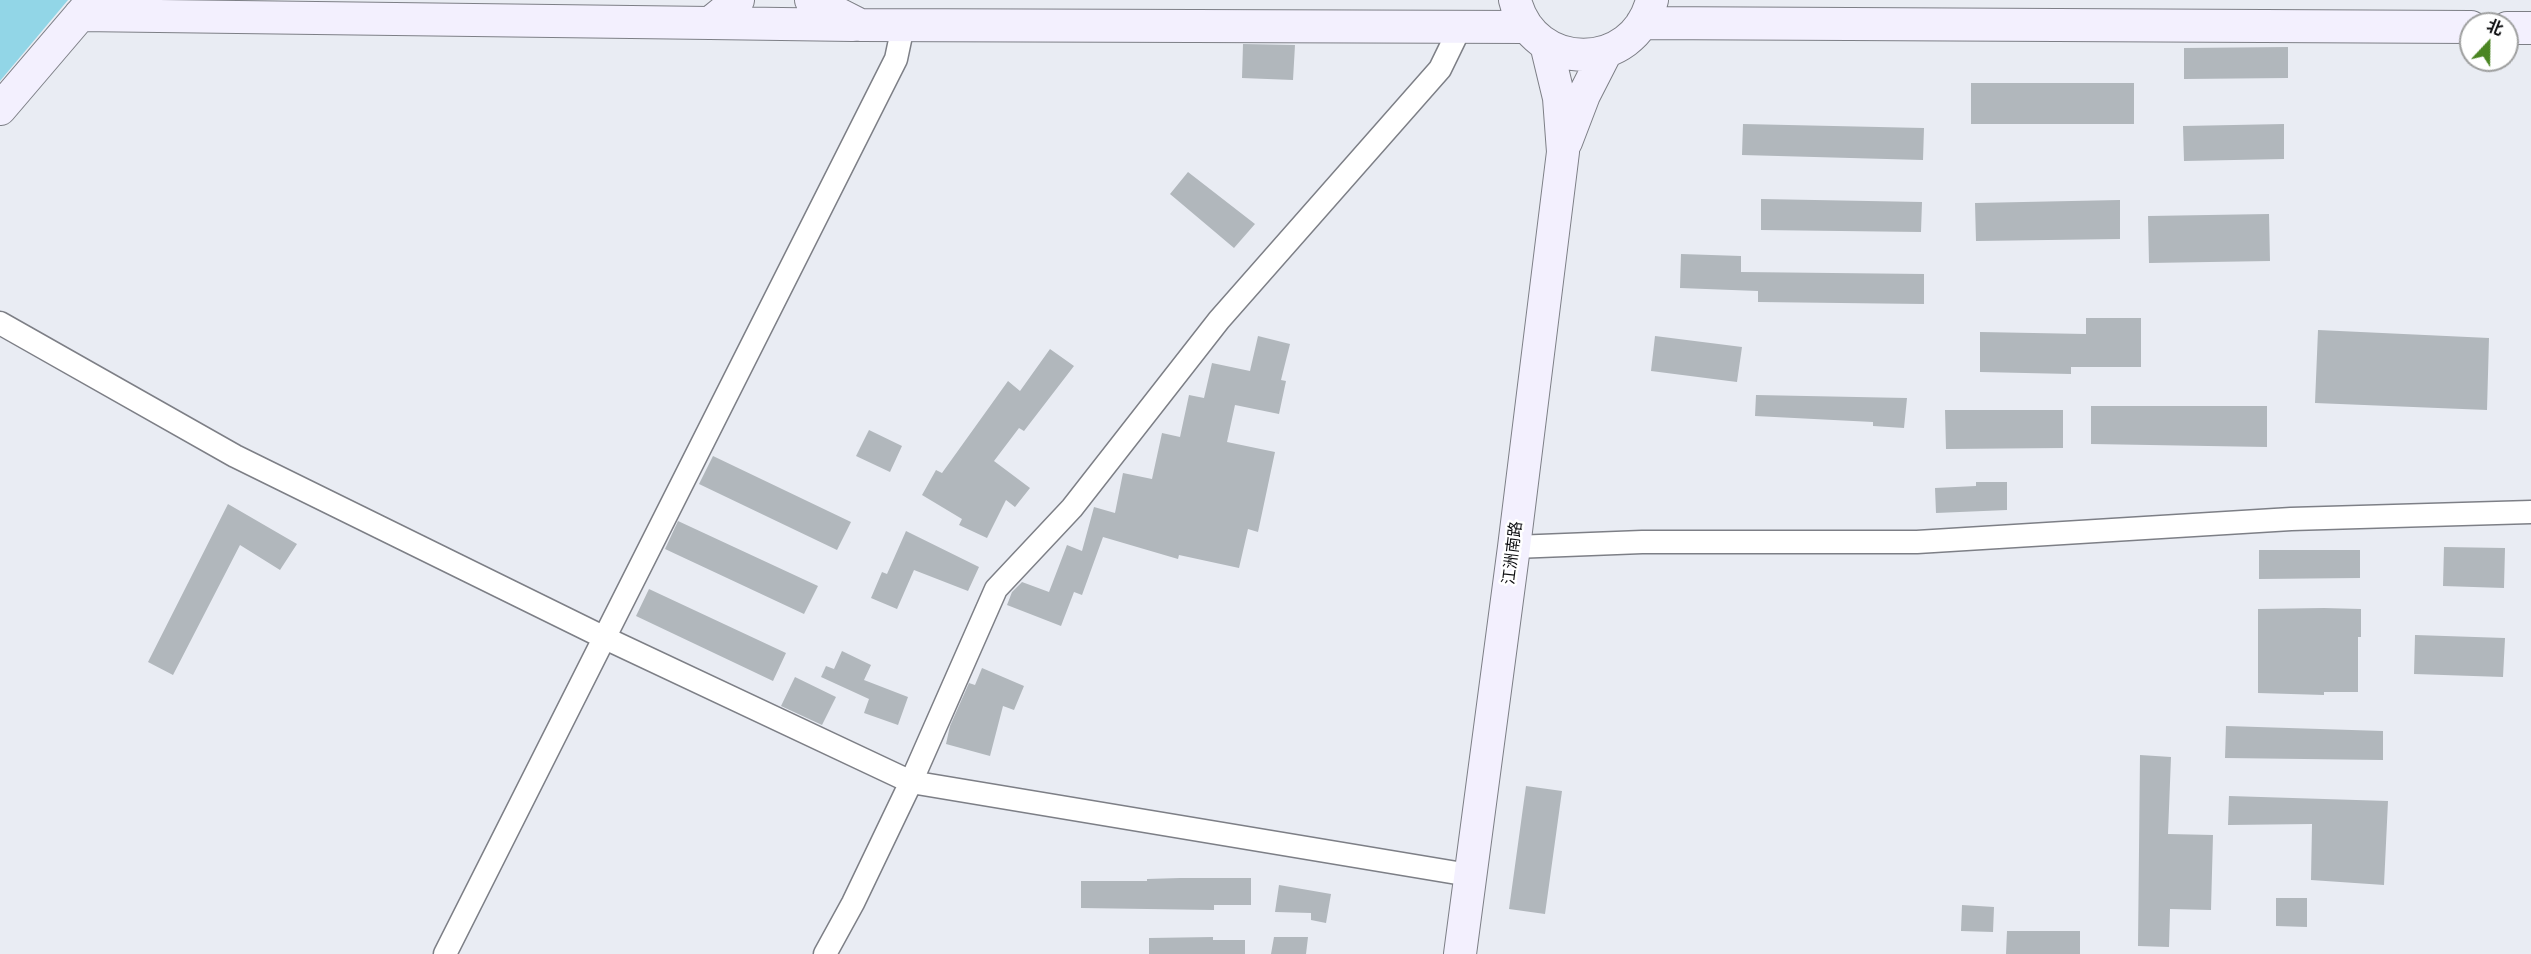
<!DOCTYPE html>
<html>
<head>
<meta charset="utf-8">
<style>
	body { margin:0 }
	#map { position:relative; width:2531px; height:954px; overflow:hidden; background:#e9ecf3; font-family:"Libre Baskerville","Noto Sans SC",serif }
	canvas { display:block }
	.north { position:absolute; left:2459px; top:12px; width:60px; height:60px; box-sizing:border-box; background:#fff; border:2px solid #9e9f9f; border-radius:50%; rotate:22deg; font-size:16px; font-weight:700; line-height:24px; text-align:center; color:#0d0e10 }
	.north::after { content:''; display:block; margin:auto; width:21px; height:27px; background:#4a8522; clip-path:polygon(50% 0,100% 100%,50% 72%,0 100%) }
</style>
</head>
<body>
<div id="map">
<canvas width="2531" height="954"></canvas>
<div class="north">北</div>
</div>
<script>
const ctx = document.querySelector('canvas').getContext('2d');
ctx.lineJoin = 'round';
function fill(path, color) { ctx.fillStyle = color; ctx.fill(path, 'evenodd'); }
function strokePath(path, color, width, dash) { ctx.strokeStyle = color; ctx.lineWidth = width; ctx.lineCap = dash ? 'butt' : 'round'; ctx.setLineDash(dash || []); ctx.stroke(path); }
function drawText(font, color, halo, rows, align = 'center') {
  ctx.font = font + ' "Libre Baskerville","Noto Sans SC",serif'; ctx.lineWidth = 5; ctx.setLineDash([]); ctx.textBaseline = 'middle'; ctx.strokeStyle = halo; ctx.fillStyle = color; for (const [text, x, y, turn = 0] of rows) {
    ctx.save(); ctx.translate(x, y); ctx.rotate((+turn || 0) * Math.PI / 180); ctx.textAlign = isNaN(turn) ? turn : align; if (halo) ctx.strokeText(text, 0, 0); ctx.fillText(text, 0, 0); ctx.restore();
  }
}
fill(new Path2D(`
	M0,0H68L0,81Z`), '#92d6e7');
fill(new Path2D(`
	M1243,44L1295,45L1293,80L1242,78Z
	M2288,47V78L2184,79V48Z
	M1971,83H2134V124H1971Z
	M1743,124L1924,128L1923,160L1742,155Z
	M2284,124V159L2184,161L2183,126Z
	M1188,172L1255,224L1234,248L1170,194Z
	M1761,199L1922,202L1921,232L1761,230Z
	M2120,200V239L1976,241L1975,203Z
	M2269,214L2270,261L2149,263L2148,216Z
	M1681,254L1741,256V272L1924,274V304L1758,302V291L1680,288Z
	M2086,318H2141V367H2071V374L1980,372V332L2086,334Z
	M2318,330L2489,338L2487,410L2315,403Z
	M1258,336L1290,344L1281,380L1286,381L1279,414L1235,405L1227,442L1275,452L1258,532L1248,529L1239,568L1179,555L1178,559L1103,537L1082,595L1074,592L1061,626L1007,605L1012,592L1022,582L1049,592L1067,545L1082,551L1094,507L1115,513L1123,473L1152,479L1162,433L1180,437L1189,395L1204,398L1212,363L1250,371Z
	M1655,336L1742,347L1737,382L1651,371Z
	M1050,349L1074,366L1024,431L1019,428L994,461L1030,488L1015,507L1006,500L987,538L959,525L962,519L922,495L936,470L942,473L1008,381L1020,391Z
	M1756,395L1907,398L1904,428L1873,426V422L1755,416Z
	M2091,406H2267V447L2091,444Z
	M1945,410H2063V448L1946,449Z
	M869,430L902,446L890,472L856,456Z
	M713,456L851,522L837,550L699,484Z
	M1976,482H2007V510L1936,513L1935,488L1976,486Z
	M228,504L297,544L280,570L240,545L173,675L148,662Z
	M678,521L818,586L804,614L665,549Z
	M906,531L979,567L968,591L914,570L897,609L871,598L882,572L887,574Z
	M2444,547L2505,548L2504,588L2443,586Z
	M2259,550H2360V578L2259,579Z
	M649,589L786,653L773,681L636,616Z
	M2324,608L2361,609V637H2358V692H2324V695L2258,693V609Z
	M2415,635L2505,638L2503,677L2414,674Z
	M842,651L871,665L864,680L908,697L898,725L864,713L869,699L821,677L826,666L834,669Z
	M982,668L1024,686L1014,710L1003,706L990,756L946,744L950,726L969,683L975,685Z
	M795,677L836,697L822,725L781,706Z
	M2226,726L2383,731V760L2225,758Z
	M2140,755L2171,757L2168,834L2213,835L2211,910L2170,909L2169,947L2138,946Z
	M1526,786L1562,791L1545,914L1509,909Z
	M2229,796L2388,801L2384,885L2311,880L2312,824L2228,825Z
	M1180,878H1251V905H1214V910L1081,908V881H1147V879Z
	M1279,885L1331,894L1326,923L1311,920V913L1275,912Z
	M2276,898H2307V927L2276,926Z
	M1962,905L1994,907L1993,932L1961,931Z
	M2007,931H2080V954H2006Z
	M1213,937V940H1245V954H1149V938Z
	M1274,937H1308L1306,954H1271Z`), '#b1b7bc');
const street = new Path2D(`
	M0,323L235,456L605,638L911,782L1469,875
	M1514,547L1642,542H1917L2291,519L2531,512
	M445,954L896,59L903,26
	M825,954L853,903L911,782L996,589L1072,508L1219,320L1440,69L1460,28`);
const secondary = new Path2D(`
	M811,0L860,25L1527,27
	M1515,0C1533,73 1634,73 1652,0
	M80,15L710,23L738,0
	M710,23L853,25
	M1642,23L2471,27
	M2507,28H2531
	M0,109L93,0
	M1566,142L1584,95L1606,52
	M1460,954L1514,547L1563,152L1559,98L1546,44`);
strokePath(street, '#7d7f86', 25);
strokePath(secondary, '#7d7f86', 34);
strokePath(street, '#fff', 22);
strokePath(secondary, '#f3f0fe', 32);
drawText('16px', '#0d0e10', '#fff', [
	["江洲南路",1513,553,-83]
]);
</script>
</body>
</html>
